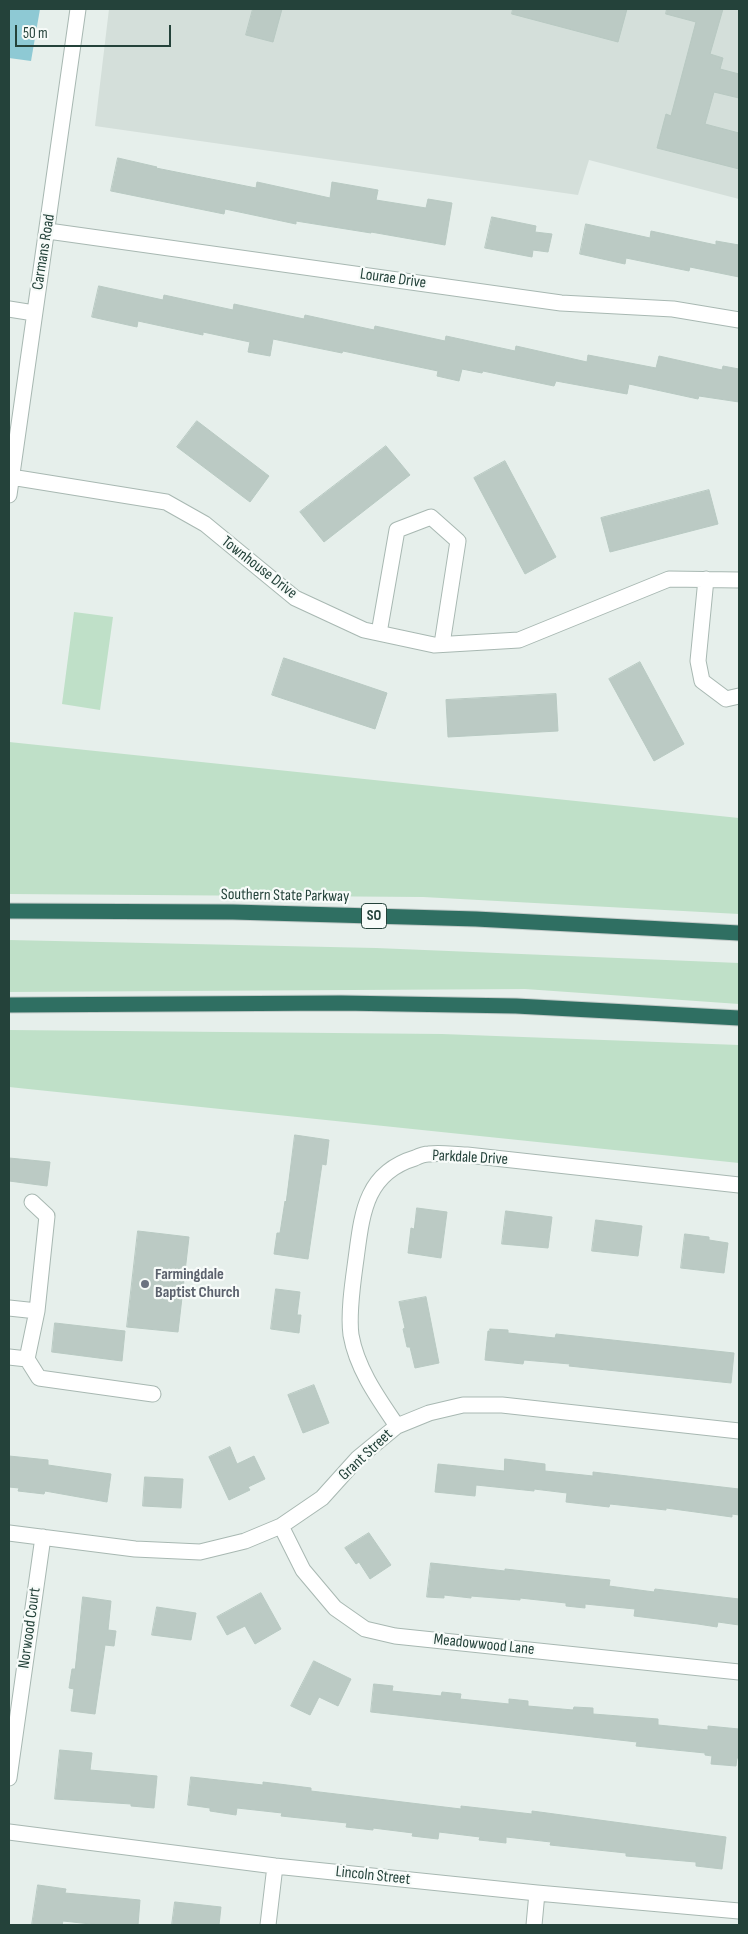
<!DOCTYPE html>
<html>
<head>
<meta charset="utf-8">
<style>
	body { margin:0 }
	#map { position:relative; width:748px; height:1934px; overflow:hidden; background:#e6efeb; font-family:"Sofia Sans Condensed",sans-serif }
	canvas { display:block }
	.frame { position:absolute; inset:0; border:10px solid #24423a; pointer-events:none }
	.scale { position:absolute; left:15px; top:25px; width:156px; height:22px; box-sizing:border-box; border:2px solid #24423a; border-top:0; padding-left:6px; font-size:15px; line-height:18px; white-space:nowrap; color:#24423a; -webkit-text-stroke:4px #f7fbf9; paint-order:stroke }
</style>
</head>
<body>
<div id="map">
<canvas width="748" height="1934"></canvas>
<div class="frame"></div>
<div class="scale">50 m</div>
</div>
<script>
const ctx = document.querySelector('canvas').getContext('2d');
ctx.lineJoin = 'round';
function fill(path, color) { ctx.fillStyle = color; ctx.fill(path, 'evenodd'); }
function strokePath(path, color, width, dash) { ctx.strokeStyle = color; ctx.lineWidth = width; ctx.lineCap = dash ? 'butt' : 'round'; ctx.setLineDash(dash || []); ctx.stroke(path); }
function drawText(font, color, halo, rows, align = 'center') {
  ctx.font = font + ' "Sofia Sans Condensed",sans-serif'; ctx.lineWidth = 4.5; ctx.setLineDash([]); ctx.textBaseline = 'middle'; ctx.strokeStyle = halo; ctx.fillStyle = color; for (const [text, x, y, turn = 0] of rows) {
    ctx.save(); ctx.translate(x, y); ctx.rotate((+turn || 0) * Math.PI / 180); ctx.textAlign = isNaN(turn) ? turn : align; if (halo) ctx.strokeText(text, 0, 0); ctx.fillText(text, 0, 0); ctx.restore();
  }
}
fill(new Path2D(`
	M109,9H739V199L589,160L578,195L95,126Z`), '#d4dfda');
fill(new Path2D(`
	M74,612L113,617L100,710L62,704Z
	M9,742L739,818V914L423,897L9,894Z
	M9,940L376,948L739,963V1004L525,989L9,992Z
	M9,1030L442,1034L739,1045V1163L9,1087Z`), '#bfe0c8');
fill(new Path2D(`
	M9,9H40L31,61L9,58Z`), '#8ec9d4');
const building = new Path2D(`
	M253,9H282L273,42L246,35Z
	M513,9H627L618,42L512,14Z
	M667,9H723L710,54L723,58L720,69L739,74V98L714,92L705,124L739,133V169L657,148L666,114L671,116L696,22L666,14Z
	M118,158L157,167L156,168L256,188L257,182L330,198L332,182L378,190L376,200L426,208L428,199L452,203L445,245L371,232V233L296,221V224L225,209L224,214L111,191Z
	M492,217L536,226L535,232L552,234L548,252L533,250L532,257L485,248Z
	M586,224L650,238L651,231L716,245V241L739,245V277L690,267L689,271L626,258L625,264L580,254Z
	M99,286L163,300L164,295L233,310L234,304L304,319L305,315L374,330L375,326L445,341L446,336L515,351L516,346L587,362L588,355L656,368L659,356L722,370L723,366L739,369V402L699,396L698,399L629,384L627,394L556,381L554,386L483,371L482,373L462,369L459,381L437,376L438,371L343,351L342,353L273,339L270,356L248,352L250,342L203,332V335L138,321L137,327L92,317Z
	M197,421L269,476L250,502L177,447Z
	M386,446L410,475L324,542L300,512Z
	M505,461L556,557L525,574L474,478Z
	M709,490L718,524L610,552L601,518Z
	M284,658L387,693L375,729L272,695Z
	M640,662L684,744L654,761L609,679Z
	M556,694L558,731L448,737L446,700Z
	M295,1135L329,1140L326,1165L322,1164L308,1259L274,1254L277,1233H280L285,1201L286,1202Z
	M9,1158L50,1162L47,1186L9,1181Z
	M417,1208L447,1212L441,1258L408,1253L411,1228L414,1229Z
	M506,1211L552,1217L548,1248L502,1244Z
	M596,1220L642,1226L638,1256L592,1251Z
	M138,1231L189,1237L178,1332L127,1327Z
	M685,1234L709,1237V1240L728,1243L724,1273L681,1268Z
	M276,1289L300,1292L297,1315H301L299,1333L271,1329Z
	M426,1297L439,1363L415,1368L410,1347H407L403,1329L405,1328L399,1302Z
	M55,1323L125,1331L122,1361L52,1352Z
	M490,1329L508,1330V1333L555,1338L556,1334L734,1353L731,1383L569,1366L570,1364L524,1360L523,1364L485,1360L488,1331H490Z
	M314,1385L329,1423L303,1433L288,1395Z
	M230,1447L237,1464L254,1456L265,1479L248,1487L250,1490L229,1500L209,1457Z
	M9,1456L48,1460V1465L111,1474L107,1502L45,1491L44,1494L18,1491L19,1488L9,1487Z
	M505,1459L545,1464V1471L593,1476V1472L739,1489V1515L732,1514V1517L666,1508V1510L610,1504L609,1507L566,1502L567,1493L534,1489V1491L476,1485L475,1496L435,1492L438,1464L504,1471Z
	M145,1477L183,1479L181,1508L143,1506Z
	M369,1533L391,1565L370,1579L359,1562L356,1564L345,1548Z
	M431,1563L505,1571V1569L570,1576L610,1580L609,1586L654,1592L655,1589L739,1599V1625L718,1622L717,1627L698,1624L634,1616L635,1609L585,1604V1608L566,1606V1603L520,1598V1600L471,1596V1598L444,1595V1598L427,1597Z
	M261,1593L281,1629L255,1644L245,1626L227,1635L217,1617Z
	M83,1597L111,1601L108,1630L116,1631L114,1646L105,1645L95,1714L71,1711L74,1689L69,1688L72,1669H75Z
	M157,1607L196,1613L191,1640L152,1635Z
	M314,1661L351,1679L338,1706L319,1697L310,1715L291,1706Z
	M374,1684L393,1686L392,1691L441,1696L442,1692L461,1694L460,1699L509,1704V1699L528,1701V1706L573,1710L574,1707L593,1708V1714L658,1719V1725L708,1730V1726L739,1729V1758H737L736,1766L711,1764L712,1756L705,1755V1753L636,1746L637,1742L371,1712Z
	M60,1750L92,1753L90,1770L157,1776L154,1808L131,1806V1804L55,1799Z
	M191,1777L263,1785V1782L311,1788V1791L461,1809V1806L532,1814V1811L726,1837L722,1869L696,1866V1862L626,1856V1853L550,1845L551,1842L506,1837V1843L479,1840L480,1837L439,1832L438,1839L412,1836L413,1833L373,1828V1830L346,1827L347,1823L281,1816L282,1813L237,1808L236,1815L210,1811V1808L188,1805Z
	M38,1885L66,1889L65,1893L140,1900L138,1925H100L63,1921L62,1925H32Z
	M175,1902L221,1907L219,1925H172Z`);
fill(building, '#bbcac4');
strokePath(building, '#b8c9c2', 1);
const minor = new Path2D(`
	M48,231L561,303L673,309L739,320
	M9,309L34,313
	M11,477L166,502L205,524L295,598L364,630L434,645L519,640L669,579L739,580
	M9,495L78,9
	M706,579L698,661L702,681L726,699L739,696
	M379,633L397,530L431,517L458,541L442,644
	M32,1202L47,1216L37,1311L27,1359L39,1378L153,1394
	M9,1308L37,1311
	M9,1357L27,1359
	M397,1426C378,1398 357,1369 351,1335C348,1313 353,1281 356,1259C362,1214 365,1173 415,1158C419,1156 424,1154 429,1154C441,1152 455,1155 467,1155L739,1185
	M281,1526L303,1570L335,1608L365,1629L395,1636L739,1672
	M9,1533L135,1549L200,1552L245,1541L281,1526L322,1498L358,1458L397,1426L429,1413L463,1405H502L739,1431
	M9,1778L43,1537
	M9,1832L275,1866L537,1893L739,1911
	M268,1925L275,1866
	M534,1925L537,1893`);
const highway = new Path2D(`
	M9,911L233,912L476,919L739,933
	M9,1005L341,1003L516,1006L739,1018`);
strokePath(minor, '#a8b8b2', 17);
strokePath(highway, '#c2cac8', 17);
strokePath(minor, '#fff', 15);
strokePath(highway, '#2f6f62', 15);
for (const [x, y, r, color] of [
	[145,1284,5,"#6b7280"]
]) { const dot = new Path2D(); dot.arc(x, y, r, 0, 2 * Math.PI); ctx.fillStyle = color; ctx.fill(dot); strokePath(dot, '#f7fbf9', 2); }
for (const [x, y, w] of [
	[374,916,25]
]) { const box = new Path2D(); box.roundRect(x - w / 2, y - 12.5, w, 25, 4); ctx.fillStyle = '#f7fbf9'; ctx.fill(box); strokePath(box, '#24423a', 1); }
drawText('bold 15px', '#24423a', null, [
	["SO",374,916]
]);
drawText('16px', '#24423a', '#f7fbf9', [
	["Carmans Road",44,252,-81],
	["Lourae Drive",393,279,8],
	["Townhouse Drive",259,568,38],
	["Southern State Parkway",285,896,1],
	["Parkdale Drive",470,1158,3],
	["Grant Street",366,1455,-43],
	["Norwood Court",30,1628,-82],
	["Meadowwood Lane",484,1645,6],
	["Lincoln Street",373,1876,6]
]);
drawText('bold 16px', '#5b616d', '#f7fbf9', [
	["Farmingdale",155,1275],
	["Baptist Church",155,1293]
], 'left');
</script>
</body>
</html>
